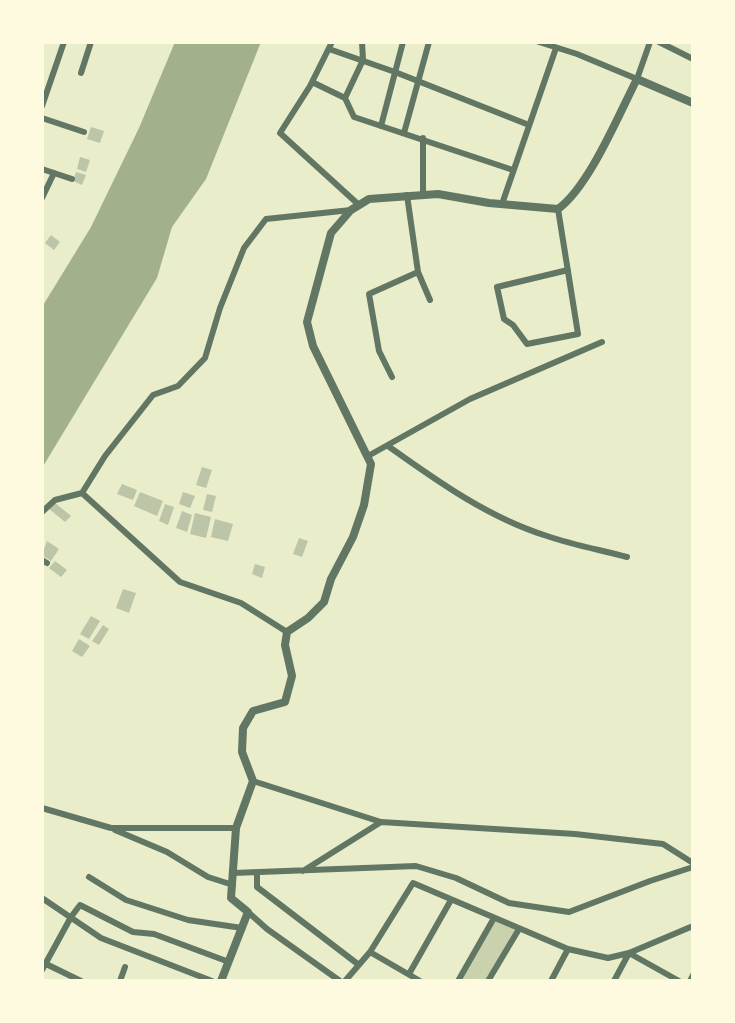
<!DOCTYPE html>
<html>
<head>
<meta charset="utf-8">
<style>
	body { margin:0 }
	#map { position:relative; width:735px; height:1023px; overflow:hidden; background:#e9edc9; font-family:Spectral,serif }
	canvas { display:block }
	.frame { position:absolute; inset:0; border:44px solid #fefae0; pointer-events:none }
</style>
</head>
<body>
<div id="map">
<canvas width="735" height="1023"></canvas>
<div class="frame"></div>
</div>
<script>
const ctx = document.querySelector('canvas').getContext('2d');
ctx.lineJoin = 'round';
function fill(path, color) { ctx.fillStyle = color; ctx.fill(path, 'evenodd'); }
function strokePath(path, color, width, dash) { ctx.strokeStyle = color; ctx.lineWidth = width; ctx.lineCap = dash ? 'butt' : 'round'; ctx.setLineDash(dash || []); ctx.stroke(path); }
fill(new Path2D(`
	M494,918L519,929L488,981H458Z`), '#cad2ad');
fill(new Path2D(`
	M175,42H261L206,179L172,227L157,278L42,468V307L91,227L139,128Z`), '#a3b18a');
fill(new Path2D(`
	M91,127L104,131L100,143L87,139Z
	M80,157L90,160L86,172L77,169Z
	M76,172L86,175L82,185L73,181Z
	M51,235L60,242L54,250L45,243Z
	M202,467L212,470L206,488L196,485Z
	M122,484L137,490L133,500L117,494Z
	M140,492L163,501L157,516L134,506Z
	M183,492L195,496L190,508L179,504Z
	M207,494L216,496L212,512L203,510Z
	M54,502L71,516L65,522L48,508Z
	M165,504L174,507L168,525L159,521Z
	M182,511L192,515L187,532L176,528Z
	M195,513L211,517L206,538L190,534Z
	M215,519L233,524L228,541L211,537Z
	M299,538L308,541L302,557L293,554Z
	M47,541L59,549L51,561L42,555Z
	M55,561L67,570L61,577L49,568Z
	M255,564L265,567L262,578L252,574Z
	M123,589L136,593L129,613L116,608Z
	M91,616L100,621L89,639L80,634Z
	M103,625L109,629L99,645L92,641Z
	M79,639L90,646L82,657L72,651Z`), '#bcc5a7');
strokePath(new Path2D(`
	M332,42L310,86L280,133L359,205
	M539,42L577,54L637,79L650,42
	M659,42L693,59
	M329,49L395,72L529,125
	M81,73L91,42
	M312,82L345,98L354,117L513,170
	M345,98L363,60L362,42
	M42,106L64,42
	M42,118L84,132
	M381,126L403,42
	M404,133L429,42
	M423,138V194
	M42,169L72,179
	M407,195L418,272L430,300
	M42,198L54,173
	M502,204L556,48
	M558,209L578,334L527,344L513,325L504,319L497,287L568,270
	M392,377L379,351L369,294L418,272
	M388,446C437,481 489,518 547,536C573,545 601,550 627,557
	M368,456L470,399L602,342
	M82,493L105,456L153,395L178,386L205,358L220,308L244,248L266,219L351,210
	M42,512L55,500L82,493L180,582L241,603L287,632
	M42,560L47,563
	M253,781L381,822
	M42,808L111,828H236
	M115,830L167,852L208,877L233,885
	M303,871L381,822L575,834L663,844L693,863
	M233,873L416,866L456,878L509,903L569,912L650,881L693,867
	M257,873V887L359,965
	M89,877L126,900L188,920L242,928
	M42,898L101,938L212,981
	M248,912L267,929L340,981
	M370,952L413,883L568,949L608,958L629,953L614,981
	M629,953L693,926
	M629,953L679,981
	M42,962L81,981
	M42,970L71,917L80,905L133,932L154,934L229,962
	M409,974L451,900
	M120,981L125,967
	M345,981L370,952L420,981
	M458,981L494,918
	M488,981L519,929
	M551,981L568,949
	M690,981L693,975`), '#617663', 6);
strokePath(new Path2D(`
	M221,981L248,912L231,898L236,828L253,781L242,752L243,728L253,711L285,702L292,676L285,645L287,632L308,618L324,602L331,579L353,537L364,505L371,464L313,346L307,322L331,233L351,210L369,199L438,194L489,203L558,209C589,187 619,114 637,79L693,103`), '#617663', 8);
</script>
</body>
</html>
